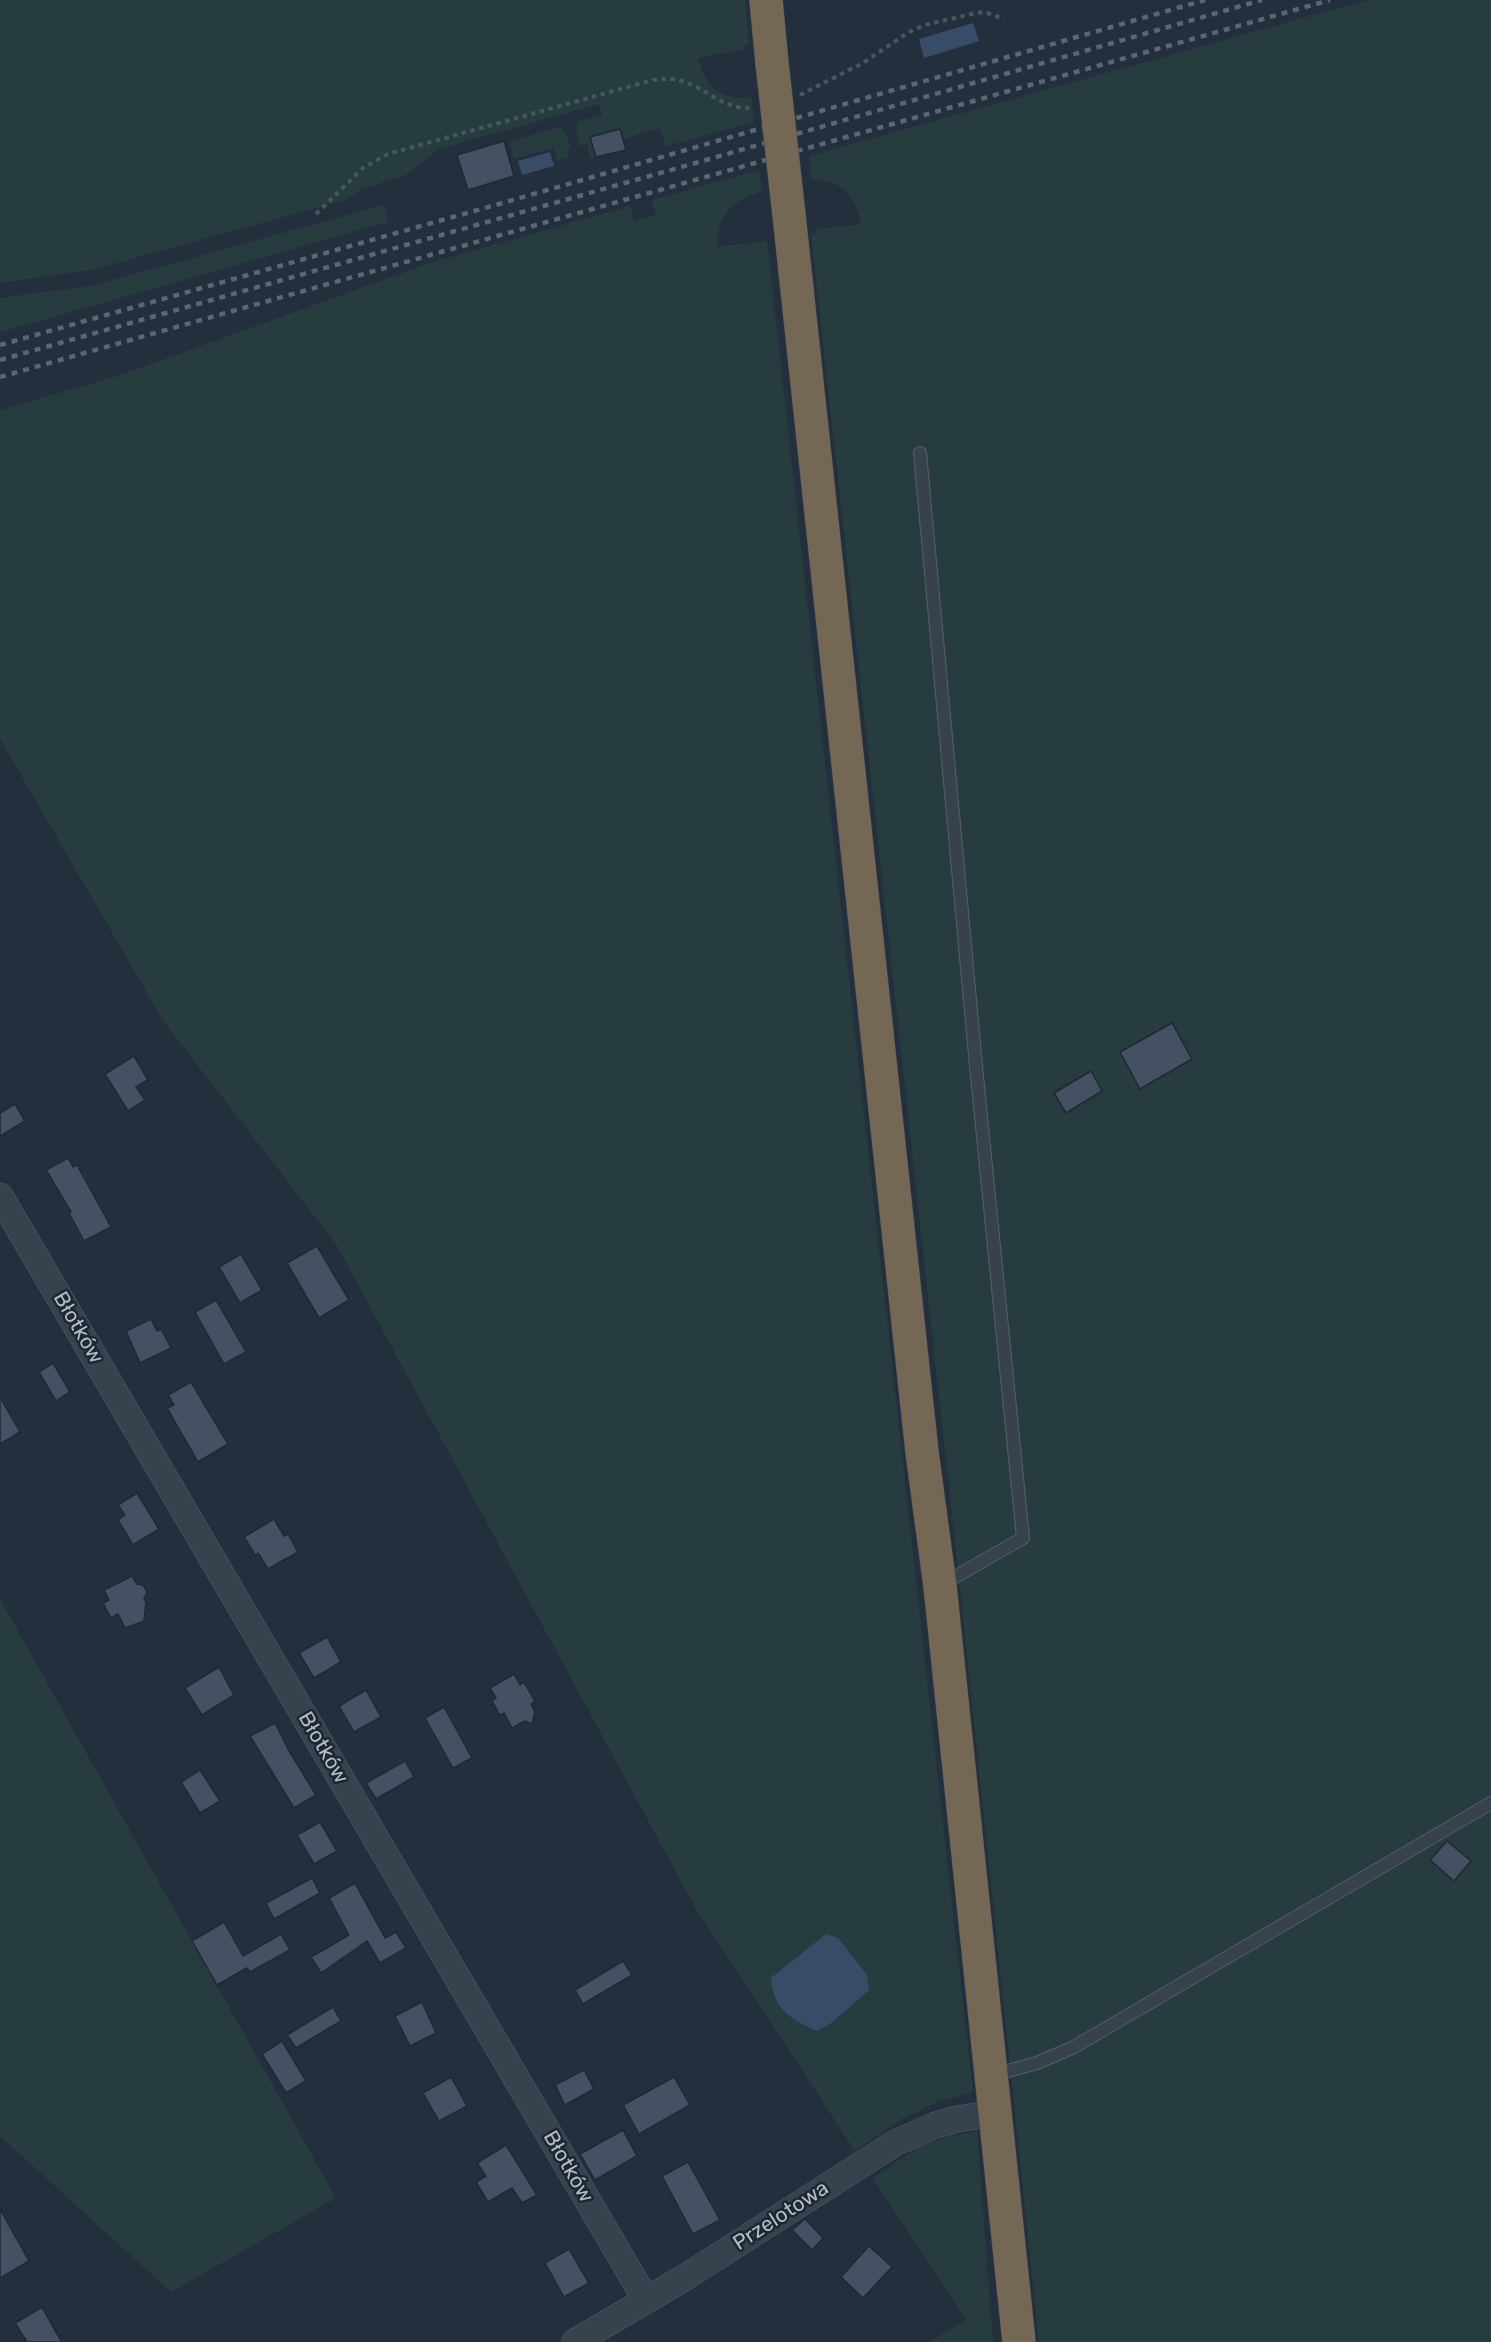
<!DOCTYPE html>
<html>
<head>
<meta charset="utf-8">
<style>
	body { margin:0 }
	canvas { display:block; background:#242f3e }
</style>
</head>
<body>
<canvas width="1491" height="2342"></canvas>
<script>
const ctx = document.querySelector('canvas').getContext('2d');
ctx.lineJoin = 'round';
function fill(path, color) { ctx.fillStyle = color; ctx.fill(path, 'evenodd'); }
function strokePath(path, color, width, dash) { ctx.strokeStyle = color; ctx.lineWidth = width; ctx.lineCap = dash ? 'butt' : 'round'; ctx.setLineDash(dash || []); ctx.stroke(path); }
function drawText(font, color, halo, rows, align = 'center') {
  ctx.font = font + ' Rubik,sans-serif'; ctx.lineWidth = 5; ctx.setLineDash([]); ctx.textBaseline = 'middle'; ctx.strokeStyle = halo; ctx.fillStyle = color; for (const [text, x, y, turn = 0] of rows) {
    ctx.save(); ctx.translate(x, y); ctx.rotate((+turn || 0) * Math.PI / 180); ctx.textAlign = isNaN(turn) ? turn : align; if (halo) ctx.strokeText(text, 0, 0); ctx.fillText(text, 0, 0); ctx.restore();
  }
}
fill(new Path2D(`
	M0,0H745L749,44L744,45V49L698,58C705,87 721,101 751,97L754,122L666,146L660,128L623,139L619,129L591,137L596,157L591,159L587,144L580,146L576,130L578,122L602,115L599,104L439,149L406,175L362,189L345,200L95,269L0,283Z
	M1368,0H1491V2342H1039L957,1560L811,234L817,233V229L861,224C856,196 840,178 811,179L809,156Z
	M559,127L566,132L571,149L567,150L569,158L557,161L553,148L514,159L509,142Z
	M759,170L762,191C731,202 718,213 717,247L767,241L973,2093L939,2101L903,2118L855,2151L696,1909L336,1244L164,1022L0,739V410L118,376L430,263L630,206L634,221L656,215L652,200Z
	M384,205L388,222L0,332V298L91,286Z
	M0,1599L336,2198L171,2292L0,2136Z
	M977,2131L993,2342H929L966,2320L873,2178L917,2148L950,2136Z`), '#263c3f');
fill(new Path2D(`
	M973,23L979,41L924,58L919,39Z
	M550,152L554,166L522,175L518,161Z
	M826,1934L838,1938L867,1975L869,1990L831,2023L817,2031C791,2019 773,2010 771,1978Z`), '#394c67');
const building = new Path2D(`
	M620,129L626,150L596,157L590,137Z
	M504,141L514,176L468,190L457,155Z
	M1172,1023L1192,1059L1140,1089L1120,1052Z
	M134,1056L148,1080L136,1087L145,1100L128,1111L105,1074Z
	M1091,1071L1102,1091L1066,1113L1054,1093Z
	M15,1104L25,1121L0,1136V1113Z
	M68,1158L73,1167L77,1165L111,1227L84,1241L69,1213L71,1212L46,1170Z
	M317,1246L349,1300L319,1318L287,1263Z
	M241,1254L262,1290L240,1303L219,1267Z
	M216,1300L246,1352L224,1364L195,1312Z
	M151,1319L157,1331L161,1329L171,1348L140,1363L126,1331Z
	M53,1363L70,1392L56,1401L39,1372Z
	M191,1382L228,1444L198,1462L167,1408L174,1405L168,1395Z
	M0,1397L20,1432L0,1444Z
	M137,1493L159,1529L133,1545L118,1520L125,1515L118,1505Z
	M274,1519L284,1536L288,1534L298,1552L268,1569L258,1553L255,1555L244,1537Z
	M132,1576L137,1584L143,1585L147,1592L144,1599L146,1602L144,1621L125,1628L118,1614L111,1618L103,1603L109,1600L104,1590Z
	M327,1637L341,1662L314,1678L299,1653Z
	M219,1667L234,1695L202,1715L185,1688Z
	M514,1674L520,1685L524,1682L535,1701L531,1704L535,1712L532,1724L525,1721L512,1728L504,1713L500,1715L492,1701L496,1698L490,1688Z
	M366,1690L381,1717L354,1732L339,1706Z
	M444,1707L472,1758L453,1768L425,1718Z
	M275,1723L288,1749L316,1795L294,1808L250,1736Z
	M405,1761L414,1777L376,1799L366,1783Z
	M200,1770L220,1801L200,1813L181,1782Z
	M320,1822L337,1851L314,1864L297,1835Z
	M1447,1841L1471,1861L1454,1881L1430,1860Z
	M312,1878L320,1893L274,1919L266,1903Z
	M355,1883L385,1938L396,1932L406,1948L380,1963L367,1941L321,1973L311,1957L349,1935L329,1898Z
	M224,1922L243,1956L281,1934L290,1950L250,1972L247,1968L217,1985L192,1941Z
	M623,1961L632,1975L583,2004L575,1990Z
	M422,2002L436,2033L410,2046L395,2016Z
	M333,2007L341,2021L296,2048L287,2035Z
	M282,2041L306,2081L286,2093L262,2054Z
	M584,2070L594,2089L565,2105L555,2085Z
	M451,2077L467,2106L439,2121L423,2093Z
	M674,2077L690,2105L639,2134L623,2105Z
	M623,2130L637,2156L595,2180L580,2154Z
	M506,2145L537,2195L522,2203L512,2188L488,2202L476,2182L486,2176L477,2163Z
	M688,2162L720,2220L693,2234L662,2176Z
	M0,2209L29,2261L0,2278Z
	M805,2219L823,2238L812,2250L792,2230Z
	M869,2246L892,2267L863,2298L841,2277Z
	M569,2249L589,2283L564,2297L545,2263Z
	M42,2307L53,2327L62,2342H27L15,2323Z`);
fill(building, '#455162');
strokePath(building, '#1f2835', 1.5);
const lane = new Path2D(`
	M920,453L976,1066L1023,1538L941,1585
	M993,2075L1037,2063L1074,2047L1491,1803`);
const street = new Path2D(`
	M0,1196L646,2300
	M575,2342L684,2278L895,2143L936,2125L957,2119L996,2113`);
const highway = new Path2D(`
	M766,0L772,63
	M789,215L922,1452L940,1586L1019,2342`);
strokePath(lane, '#565f6c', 14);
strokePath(street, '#565f6c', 27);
strokePath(highway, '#434c59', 34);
strokePath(new Path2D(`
	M800,95L863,63L909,32L925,25L976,13L984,12L1004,19
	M316,214L363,168L388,154L653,80C700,72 713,111 753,108`), '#44595c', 4, [4.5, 4.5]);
strokePath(lane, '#38414e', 12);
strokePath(street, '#38414e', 26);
strokePath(highway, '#746855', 33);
strokePath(new Path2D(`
	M0,345L499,204L1205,0
	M0,360L699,162L1262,0
	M0,377L1330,0`), '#5a6575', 4.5, [6, 6]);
const highwayBridge = new Path2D(`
	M772,63L789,215`);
strokePath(highwayBridge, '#434c59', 34, []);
strokePath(highwayBridge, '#746855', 33);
drawText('21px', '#b4bcc9', '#1d2633', [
	["Błotków",78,1328,60],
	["Błotków",323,1748,60],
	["Błotków",568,2167,60],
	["Przelotowa",781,2216,-33]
]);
</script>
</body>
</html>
